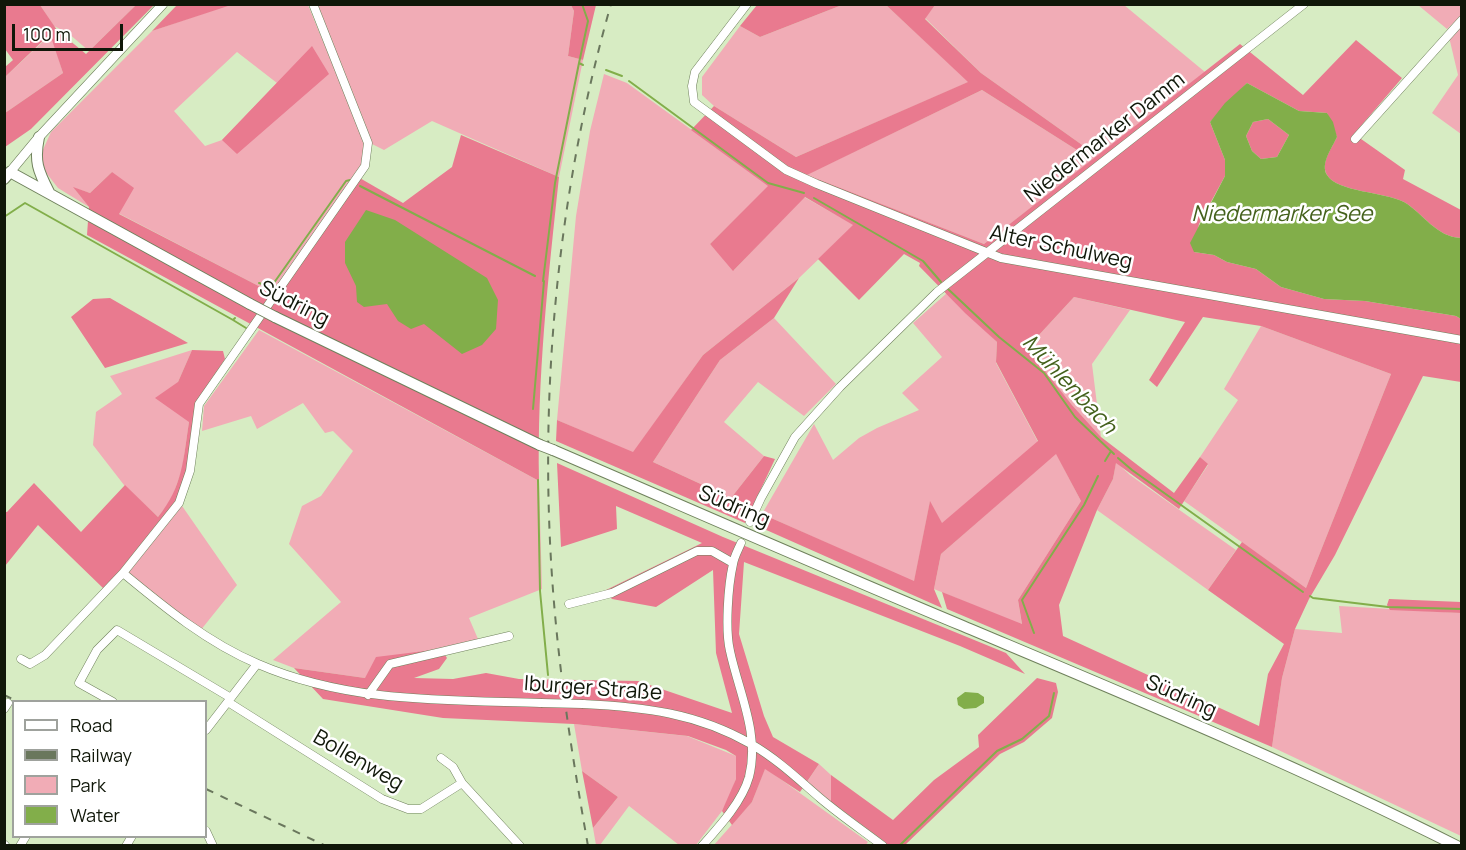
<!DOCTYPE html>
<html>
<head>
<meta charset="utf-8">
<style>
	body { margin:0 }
	#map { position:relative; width:1466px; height:850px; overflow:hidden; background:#d7ecc3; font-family:Manrope,sans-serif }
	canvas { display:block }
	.frame { position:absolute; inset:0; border:6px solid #101709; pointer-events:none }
	.legend { position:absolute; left:12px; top:700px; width:195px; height:138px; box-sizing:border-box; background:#fff; border:2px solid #9fa29d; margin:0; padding:8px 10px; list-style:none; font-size:18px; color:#101709 }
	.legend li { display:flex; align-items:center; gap:12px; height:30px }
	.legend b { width:30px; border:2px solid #9fa29d }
	.scale { position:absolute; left:12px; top:24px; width:111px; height:27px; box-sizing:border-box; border:3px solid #101709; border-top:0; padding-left:8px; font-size:18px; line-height:21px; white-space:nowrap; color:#101709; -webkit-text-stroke:4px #fff; paint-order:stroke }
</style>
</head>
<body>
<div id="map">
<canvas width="1466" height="850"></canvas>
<div class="frame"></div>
<ul class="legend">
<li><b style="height:8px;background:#fff"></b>Road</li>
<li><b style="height:8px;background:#6a775d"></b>Railway</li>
<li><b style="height:16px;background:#f1acb6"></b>Park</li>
<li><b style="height:16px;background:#82ae4a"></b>Water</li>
</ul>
<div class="scale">100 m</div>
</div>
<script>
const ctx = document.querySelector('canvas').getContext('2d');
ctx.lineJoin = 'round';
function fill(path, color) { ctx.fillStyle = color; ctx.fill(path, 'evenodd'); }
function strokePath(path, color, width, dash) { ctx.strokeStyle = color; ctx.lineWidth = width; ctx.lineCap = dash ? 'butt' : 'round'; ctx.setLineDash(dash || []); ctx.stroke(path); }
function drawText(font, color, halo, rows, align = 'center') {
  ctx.font = font + ' Manrope,sans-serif'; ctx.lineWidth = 5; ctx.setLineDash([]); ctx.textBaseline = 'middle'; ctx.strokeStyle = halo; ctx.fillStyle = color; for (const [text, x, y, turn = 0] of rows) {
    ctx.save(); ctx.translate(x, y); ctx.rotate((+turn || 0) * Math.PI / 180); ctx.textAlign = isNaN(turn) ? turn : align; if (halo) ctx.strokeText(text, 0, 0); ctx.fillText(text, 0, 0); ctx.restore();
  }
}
fill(new Path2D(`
	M231,4L308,5L365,143L361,165L272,293L118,213L112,172L90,193L74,188L89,207L58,188L44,170L41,154L51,132L152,31ZM237,52L277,83L222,140L205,146L174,111Z
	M40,5H136L89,51L68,33L54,26Z
	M317,5H571L574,11L568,56L583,60L559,177L432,121L384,150L370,143Z
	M842,5H886L969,82L796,157L714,106L702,95V77L740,26L760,37Z
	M935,5H1124L1205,72L984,244L806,175L982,90L1080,152L1085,147L981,73L925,18Z
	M1418,5H1461V16L1447,29Z
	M1461,25V134L1432,113L1458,75L1449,37Z
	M51,34L63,73L5,113V77Z
	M604,74L627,83L769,186L710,244L734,270L804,197L854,225L799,278L703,355L633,453L557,420L576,216L590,131Z
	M947,293L997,342L996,363L1038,442L942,524L930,502L914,582L762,514L814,424L833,460L859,438L877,428L919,410L902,393L942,357L913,323Z
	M1074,297L1130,310L1092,364L1101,437L1072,405L1027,348Z
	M774,318L836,384L804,416L758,382L724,422L764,456L731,498L653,462L720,360Z
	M1261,326L1391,374L1306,588L1184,501L1208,465L1200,457L1238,400L1224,389Z
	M259,330L539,481L542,589L469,618L478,639L441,649L365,678L294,668L273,660L341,602L289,544L302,506L321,496L353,451L333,431L325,433L303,403L257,429L251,416L202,431L204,406Z
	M192,350L178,382L189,422L182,470L171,500L158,517L124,485L93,445L96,412L122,394L110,376Z
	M1056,453L1081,501L1018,600L1022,625L934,589L941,554Z
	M1116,462L1130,475L1236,550L1208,590L1097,510L1113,479Z
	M180,503L237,585L200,631L125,572Z
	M1339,606L1461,613V836L1272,747L1282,678L1295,629L1342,633Z
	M574,724L687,736L736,756V779L730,796L722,811L696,845H679L629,806L600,845H596L593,828L618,797L582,771Z
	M819,764L831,775V802L807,782Z
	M765,768L868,842L865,846H713L752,802Z`), '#f1acb6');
fill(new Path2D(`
	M5,5H40L57,30L86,54L136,5H154L31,129L5,147V113L63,73L50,34L5,77V67L13,60L5,49Z
	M177,5V4L231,5L152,31Z
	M571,5H596L583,60L568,56L574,11Z
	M757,5V4L842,5L760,37L740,26Z
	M886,5H935L925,19L981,73L1085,147L1080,152L982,90L807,175L984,244L1240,44L1303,95L1356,40L1402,78L1354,134L1405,170L1403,179L1461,210V238C1436,237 1424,214 1404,202C1385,192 1337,192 1327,175C1320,163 1332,148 1337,137L1327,113L1299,111L1247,83L1210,122L1225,160V176L1199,224L1194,252L1214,255L1227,262L1256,269L1281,287L1324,299L1365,301L1456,316L1461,319V382L1423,376L1335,555L1309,599L1295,629L1282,678L1272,747L947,609L942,592L1022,624L1018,600L1081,501L1056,454L941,554L934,589L942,608L755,525L762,514L914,581L930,501L942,523L1038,441L996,362L997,342L965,313L919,266L920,263L904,254L859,300L818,259L853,225L805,197L733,271L710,244L768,186L691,130L714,106L796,157L968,82ZM1074,297L1185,322L1149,380L1157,387L1203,317L1261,326L1391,374L1306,588L1242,542L1208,590L1284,644L1268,674L1259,726L1063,636L1059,605L1097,510L1113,479L1116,463L1179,509L1208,464L1200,457L1174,493L1101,437L1072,405L1027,348Z
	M312,46L329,74L237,154L222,140Z
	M1268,119L1289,135L1277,157L1261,159L1252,151L1246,136L1253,122Z
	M461,135L559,177C548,279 537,379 539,481L87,235L89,207L73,187L90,193L112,172L134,188L119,214L278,296L358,177L403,203L452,167Z
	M799,278L774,318L720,360L653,462L731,498L764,456L775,459L745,523L556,441L557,420L633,452L703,355Z
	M110,298L188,343L105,368L71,317L93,299Z
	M192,350L223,351L225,359L196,403L187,470L176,502L105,590L38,525L5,566V512H7L34,483L81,532L125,485L158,517C183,486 183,460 189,422L155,398L178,382Z
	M557,463L723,537L1006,653L1025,674L960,646L744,562L739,634L764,716L773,737L819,764L800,792L765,769L752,802L732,825L722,811L736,779V756L726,750L688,736L574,724L443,718L323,699L294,668L365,678L376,657L441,649L447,658L439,669L414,678L453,679L486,673L519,679L638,681L732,713L716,653L713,570L656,607L612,599L604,591L702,543L616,506L617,529L561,547Z
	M1389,599L1461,602V613L1390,610L1387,605Z
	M1037,678L1056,683L1058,692L1052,718L1024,742L1000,754L905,845H882L885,842L831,802V775L893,820L934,780L979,747L978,735Z
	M582,771L618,797L593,828Z`), '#e97a8f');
fill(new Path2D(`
	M1247,83L1299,111L1327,113L1333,122L1337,137C1332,148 1320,164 1327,175C1337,192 1385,192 1404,202C1424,214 1436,237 1461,238V319L1456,316L1365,301L1324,299L1281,287L1256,269L1227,262L1214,255L1194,252L1190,243L1225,176V160L1210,122L1225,103ZM1268,119L1289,135L1277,157L1261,159L1252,151L1246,136L1253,122Z
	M366,210L395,220L487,278L498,300L496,329L482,345L462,354L424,324L411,329L398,321L387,304L364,307L357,302L356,286L345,263V242Z
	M965,692L978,693L984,697V703L976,708L964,709L958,705L957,698Z`), '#82ae4a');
strokePath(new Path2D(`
	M582,4L588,21L579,63L583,65
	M606,70L622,76
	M629,81L768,183L804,193
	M360,186L535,276
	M814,198L923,261L941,282
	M4,217L25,203L233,320L235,318
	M543,281L555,183L579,63
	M259,283L271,287L346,181L350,180
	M948,289L999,337L1044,373L1075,417L1114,454
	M233,320L246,328
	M533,409L544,281
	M1118,458L1132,470L1303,592
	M1105,461L1111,451
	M538,480L540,591L548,675
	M1310,596L1313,598L1388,607L1462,609
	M1034,633L1022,600L1084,505L1098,476
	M899,846L997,751L1022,739L1049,716L1054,693`), '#82ae4a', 2);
const minor = new Path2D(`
	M747,4L695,72L692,86L694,102L786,170L817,184L1001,258L1462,340
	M1355,139L1462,20
	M750,522L761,498L795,437L840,387L937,292L1304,4
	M123,573C164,607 208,643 258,664C348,703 445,700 541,703
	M569,604L612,593L697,551H712L733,563
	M21,659L30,664L45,655L123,573L179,503L190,471L199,404L365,166L368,143L313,4
	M368,695L390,664L509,636
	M113,702L79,683L97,650L117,630L231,698
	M228,702L382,799L408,809H421L462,783L520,846
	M583,704C644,707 697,713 751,744C777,759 798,779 820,798C840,815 862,830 883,846
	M4,709L8,703
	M206,730L257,664
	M441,758L453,767L462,783
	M206,831L213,846
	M20,846L26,836
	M126,846L132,836
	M702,846C719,827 742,802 749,777C760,734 739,693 730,651C725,630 728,586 733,564C734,557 738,550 741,543`);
const tertiary = new Path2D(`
	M10,172L39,137L163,4
	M4,845L5,846`);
const secondary = new Path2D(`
	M39,137C34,161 38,171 49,192
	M4,179L10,172L250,304
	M275,317L540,445
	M553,450C690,509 826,569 963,626C1129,696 1296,765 1457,846`);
strokePath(minor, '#6f815c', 9);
strokePath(tertiary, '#6f815c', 10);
strokePath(secondary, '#6f815c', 12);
strokePath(minor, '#fff', 8);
strokePath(tertiary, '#fff', 9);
strokePath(secondary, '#fff', 10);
strokePath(new Path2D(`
	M4,695L19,702
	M206,789L326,846
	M588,846C575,772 563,699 556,625C536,419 554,204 611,4`), '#6a775d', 2, [8, 8]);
const minorBridge = new Path2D(`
	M541,703L583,704`);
const secondaryBridge = new Path2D(`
	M250,304L275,317
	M540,445L553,450`);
strokePath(minorBridge, '#6f815c', 9, []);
strokePath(secondaryBridge, '#6f815c', 12, []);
strokePath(minorBridge, '#fff', 8);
strokePath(secondaryBridge, '#fff', 10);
drawText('21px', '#101709', '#fff', [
	["Niedermarker Damm",1105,138,-38],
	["Alter Schulweg",1061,248,12],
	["Südring",294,304,27],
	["Südring",734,507,23],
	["Iburger Straße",593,689,4],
	["Südring",1181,697,24],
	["Bollenweg",358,761,30]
]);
drawText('italic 22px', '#44611c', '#fff', [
	["Niedermarker See",1282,215],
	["Mühlenbach",1069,385,47]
]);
</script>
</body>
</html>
